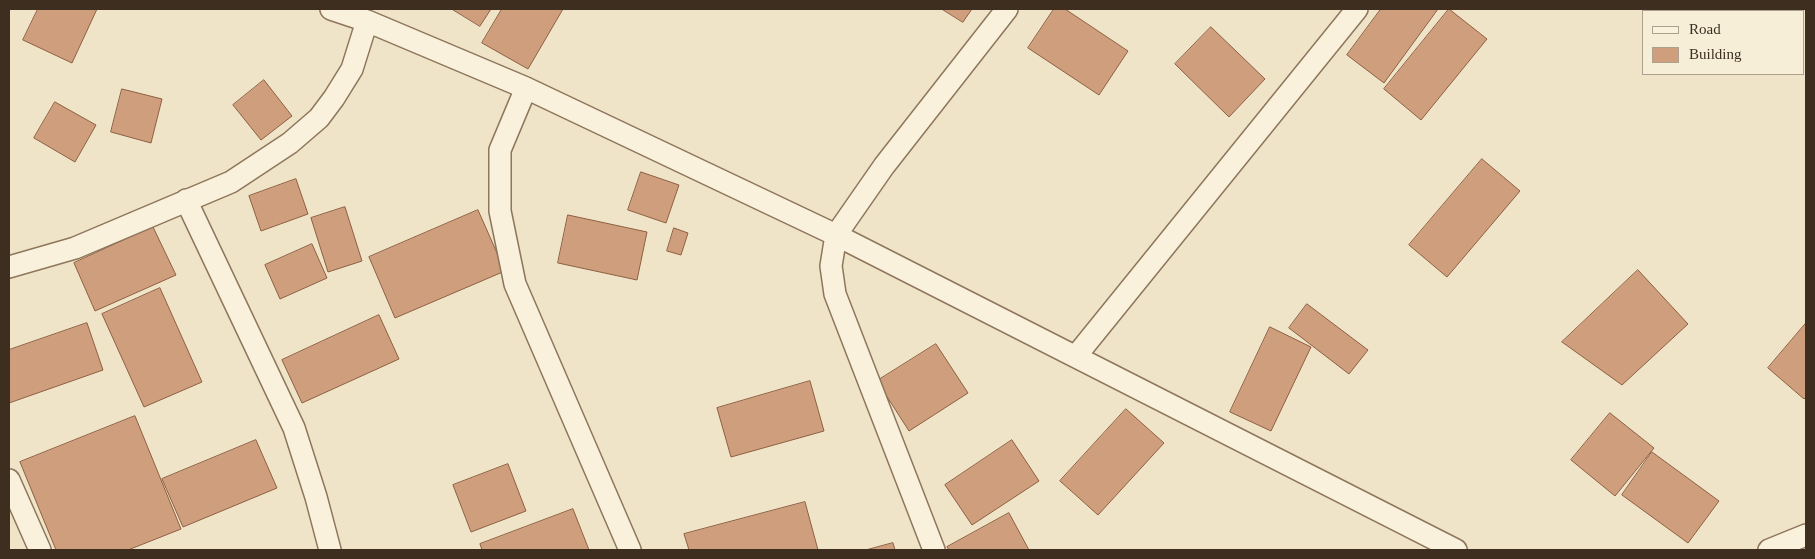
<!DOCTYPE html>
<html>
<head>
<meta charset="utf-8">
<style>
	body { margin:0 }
	#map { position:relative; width:1815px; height:559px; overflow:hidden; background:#f0e4c8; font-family:"Times New Roman",serif }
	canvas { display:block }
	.frame { position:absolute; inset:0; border:10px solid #3d2e20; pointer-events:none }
	.legend { position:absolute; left:1642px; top:10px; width:162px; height:65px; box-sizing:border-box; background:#f7eed8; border:1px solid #ada18e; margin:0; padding:6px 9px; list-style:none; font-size:15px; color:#3d2e20 }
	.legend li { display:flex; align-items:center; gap:10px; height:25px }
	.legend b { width:25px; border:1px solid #ada18e }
</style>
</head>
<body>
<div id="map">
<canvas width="1815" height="559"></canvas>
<div class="frame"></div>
<ul class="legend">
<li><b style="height:6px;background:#faf1dc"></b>Road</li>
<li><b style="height:14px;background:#cf9f7d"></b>Building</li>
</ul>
</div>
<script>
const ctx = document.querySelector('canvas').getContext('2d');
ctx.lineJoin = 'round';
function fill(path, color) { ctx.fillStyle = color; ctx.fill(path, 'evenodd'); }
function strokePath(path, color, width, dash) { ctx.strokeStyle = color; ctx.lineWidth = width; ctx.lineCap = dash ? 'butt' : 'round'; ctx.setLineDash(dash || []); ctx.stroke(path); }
const building = new Path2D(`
	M38,9H97L72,63L23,40Z
	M452,9H491L480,26Z
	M502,9H563L528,69L482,43Z
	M942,9H972L963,22Z
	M1054,9H1065L1128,51L1099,95L1028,48Z
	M1381,9H1438L1384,83L1347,55Z
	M1449,9L1487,39L1421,120L1384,89Z
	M1211,27L1265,79L1229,117L1175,64Z
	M264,80L292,116L261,140L233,105Z
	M122,89L162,99L151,143L111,132Z
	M55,102L96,125L75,162L34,138Z
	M1482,159L1520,191L1447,277L1409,245Z
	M641,172L679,185L666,223L628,210Z
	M296,179L308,214L261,231L249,196Z
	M345,207L362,261L328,272L311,218Z
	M478,210L505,271L395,318L369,257Z
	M568,215L647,232L637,280L558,263Z
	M153,227L176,275L95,311L74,263Z
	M674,228L688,233L681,255L667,251Z
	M312,244L327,278L280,299L265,265Z
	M1638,270L1688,324L1622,385L1562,342Z
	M160,288L202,382L144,407L102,314Z
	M1307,304L1368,350L1349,374L1289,328Z
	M379,315L399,359L302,403L282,360Z
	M87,323L103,370L9,403V350Z
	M1806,323V397L1804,399L1768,368Z
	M1270,327L1311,347L1271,431L1230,412Z
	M936,344L968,393L909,431L877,381Z
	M810,381L824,431L731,457L717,408Z
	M1126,409L1164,443L1098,515L1060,481Z
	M1610,413L1654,448L1615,496L1571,460Z
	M135,416L181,529L128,550H56L20,462Z
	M256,440L277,488L183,527L162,479Z
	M1012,440L1039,481L972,525L945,485Z
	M1652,452L1719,501L1688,543L1622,495Z
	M508,464L526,511L471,532L453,485Z
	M805,502L818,550H689L684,534Z
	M573,509L589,550H482L480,544Z
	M1009,513L1029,550H949L947,547Z
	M893,543L895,550H866Z`);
fill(building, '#cf9f7d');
strokePath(building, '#8d5f41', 1);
const minor = new Path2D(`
	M331,9L367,21L526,88L836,235L1456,550
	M526,88L500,150V211L515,284L630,550
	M186,200L294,428L316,497L330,550
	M9,267L75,248L231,182L290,143L319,118L334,98L352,69L367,21
	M1076,356L1357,9
	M9,480L40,550
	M934,550L835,294L831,266L836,235L884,166L1007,9
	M1769,550L1806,535`);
strokePath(minor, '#8d765c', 24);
strokePath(minor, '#faf1dc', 21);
</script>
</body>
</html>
